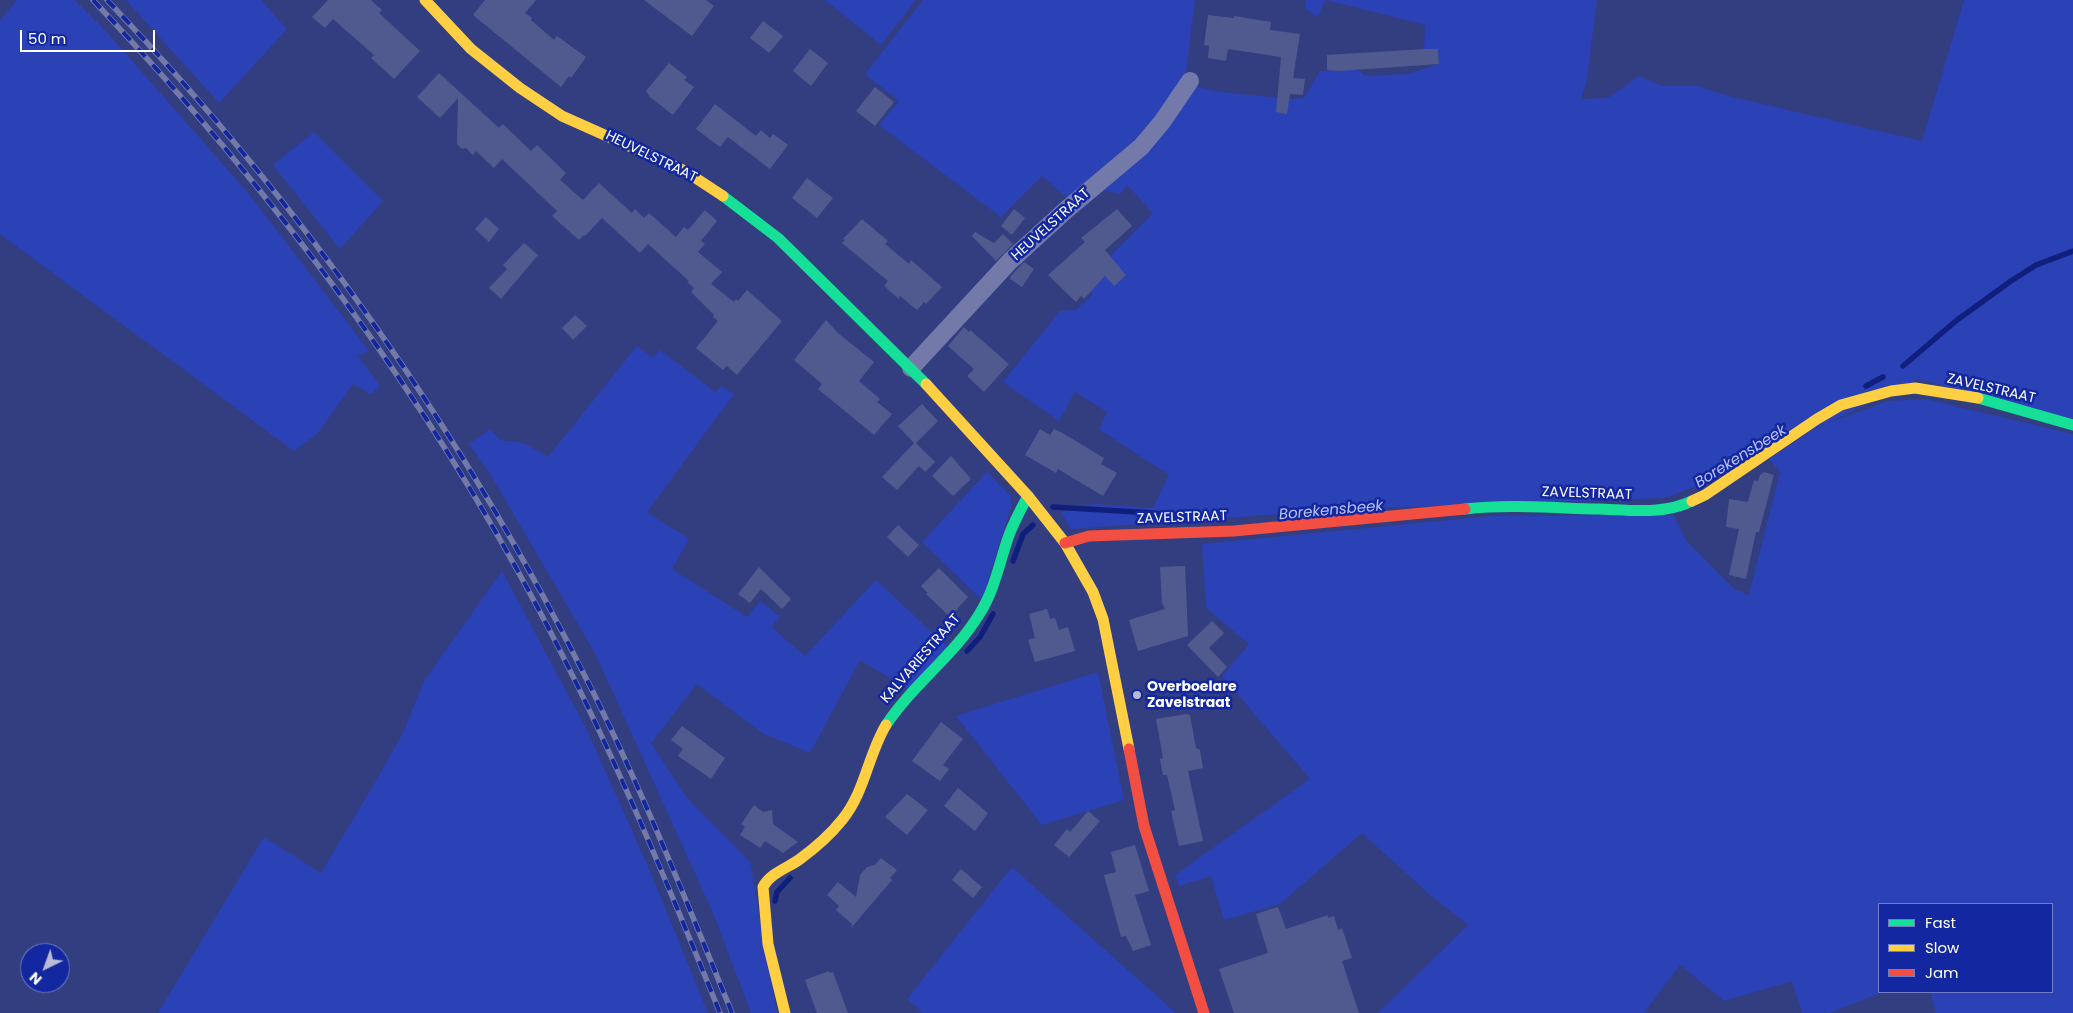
<!DOCTYPE html>
<html>
<head>
<meta charset="utf-8">
<style>
	body { margin:0 }
	#map { position:relative; width:2073px; height:1013px; overflow:hidden; background:#333e80; font-family:Poppins,sans-serif }
	canvas { display:block }
	.legend { position:absolute; left:1878px; top:903px; width:175px; height:90px; box-sizing:border-box; background:#1327a0; border:1px solid #717dc6; margin:0; padding:6px 9px; list-style:none; font-size:15px; color:#fff }
	.legend li { display:flex; align-items:center; gap:10px; height:25px }
	.legend b { width:25px; border:1px solid #717dc6 }
	.north { position:absolute; left:20px; top:943px; width:50px; height:50px; box-sizing:border-box; background:#1327a0; border:1px solid #717dc6; border-radius:50%; rotate:222deg; font-size:14px; font-weight:700; line-height:20px; text-align:center; color:#fff }
	.north::after { content:''; display:block; margin:auto; width:18px; height:22px; background:#b8bbd3; clip-path:polygon(50% 0,100% 100%,50% 72%,0 100%) }
	.scale { position:absolute; left:20px; top:30px; width:135px; height:22px; box-sizing:border-box; border:2px solid #fff; border-top:0; padding-left:6px; font-size:15px; line-height:18px; white-space:nowrap; color:#fff; -webkit-text-stroke:4px #1327a0; paint-order:stroke }
</style>
</head>
<body>
<div id="map">
<canvas width="2073" height="1013"></canvas>
<ul class="legend">
<li><b style="height:6px;background:#16e098"></b>Fast</li>
<li><b style="height:6px;background:#ffcf43"></b>Slow</li>
<li><b style="height:6px;background:#f24e42"></b>Jam</li>
</ul>
<div class="north">N</div>
<div class="scale">50 m</div>
</div>
<script>
const ctx = document.querySelector('canvas').getContext('2d');
ctx.lineJoin = 'round';
function fill(path, color) { ctx.fillStyle = color; ctx.fill(path, 'evenodd'); }
function strokePath(path, color, width, dash) { ctx.strokeStyle = color; ctx.lineWidth = width; ctx.lineCap = dash ? 'butt' : 'round'; ctx.setLineDash(dash || []); ctx.stroke(path); }
function drawText(font, color, halo, rows, align = 'center') {
  ctx.font = font + ' Poppins,sans-serif'; ctx.lineWidth = 5; ctx.setLineDash([]); ctx.textBaseline = 'middle'; ctx.strokeStyle = halo; ctx.fillStyle = color; for (const [text, x, y, turn = 0] of rows) {
    ctx.save(); ctx.translate(x, y); ctx.rotate((+turn || 0) * Math.PI / 180); ctx.textAlign = isNaN(turn) ? turn : align; if (halo) ctx.strokeText(text, 0, 0); ctx.fillText(text, 0, 0); ctx.restore();
  }
}
fill(new Path2D(`
	M17,0H75L104,29L249,194L369,351L358,356L380,386L371,394L353,384L317,434L294,451L0,234V20Z
	M126,0H261L287,29L219,103Z
	M825,0H916L881,45Z
	M923,0H1195L1186,72L1182,82C1217,95 1257,95 1294,99L1304,98L1320,71L1357,69L1365,76L1407,74L1439,64L1438,49L1424,50L1425,25L1327,0H1597L1587,79L1581,99L1608,98L1639,76L1663,86H1697L1728,96L1922,141L1964,0H2073V419L1918,379L1705,483L1665,498L1350,509L1071,529L1061,512L1093,504L1153,508L1169,475L1099,429L1107,412L1075,392L1059,421L1003,382L1060,311L1076,310L1093,294L1085,282L1153,213L1127,185L1120,194L1104,190L1081,210L1042,176L1001,217L879,125L899,101L865,74Z
	M1306,0H1325L1318,17L1306,9Z
	M314,132L383,201L340,249L273,165Z
	M637,346L653,358L660,350L715,392L721,386L734,394L647,512L689,539L672,569L747,617L760,601L780,617L771,627L805,656L876,580L949,648L908,689L860,660L810,753L764,734L697,684L651,743L687,798L750,862L777,1013H751L714,915L596,655L489,472L469,444L490,429L500,440L524,443L548,457Z
	M1925,399L2073,434V1013H1936L1930,992H2052V904H1879V992H1883L1830,1013H1802L1792,981L1724,1001L1680,965L1644,1013H1378L1468,925L1428,893L1362,833L1280,904L1224,920L1211,876L1179,886L1175,875L1310,779L1222,676L1249,644L1206,608L1202,544L1491,516L1674,515L1685,539L1734,589L1749,595L1780,472L1769,459L1817,427L1888,401Z
	M987,472L1011,496V507L982,600L922,542Z
	M502,571L586,728L650,871L708,1013H158L264,837L321,873L373,786L403,733L424,681Z
	M1098,672L1124,800L1042,825L956,716Z
	M1012,867L1176,1013H923L907,999Z`), '#2b41b6');
strokePath(new Path2D(`
	M1903,366L1957,320L2011,281L2036,265L2073,251
	M1866,386L1883,377
	M1053,507L1154,513L1189,521
	M1013,561L1023,534L1033,525
	M967,651L980,637L993,614
	M775,901L777,892L790,878`), '#101e7c', 5.5);
fill(new Path2D(`
	M328,0H371L382,10L379,13L420,51L394,79L371,58L374,55L333,19L325,28L312,17Z
	M485,0H536L525,13L532,18L531,20L554,40L557,36L586,57L571,78L569,76L561,87L473,15Z
	M644,0H706L714,6L692,36Z
	M1208,15L1234,18V16L1271,22L1270,30L1300,34L1293,78L1305,79L1303,95L1290,94L1287,114L1276,112L1281,57L1228,49L1226,61L1208,58L1209,46L1204,45Z
	M763,21L783,36L769,53L750,38Z
	M810,49L828,63L811,86L793,71Z
	M1424,49H1438L1439,64L1339,71L1327,70V55Z
	M669,63L687,77L684,80L694,87L673,115L650,97L646,91Z
	M439,73L499,128L503,124L531,151L537,145L566,173L560,180L583,200L599,183L632,213L635,209L644,218L649,213L676,237L684,227L688,230L705,210L717,221L701,241L705,244L698,252L722,272L711,284L734,302L736,299L738,301L747,290L782,321L737,375L727,366L723,370L696,348L718,321L713,317L714,315L691,292L694,288L687,282L689,281L648,244L640,253L602,218L585,236L584,235L579,240L552,216L557,211L502,159L494,168L476,151L473,155L466,148L462,149L457,144L458,98L440,118L417,97Z
	M875,87L894,102L875,126L856,111Z
	M715,104L756,136L761,130L770,138L773,134L788,145L770,169L728,137L720,147L696,129Z
	M807,178L833,198L817,218L792,198Z
	M1014,209L1025,218L1012,235L1001,226Z
	M1117,209L1132,226L1105,250L1126,275L1114,286L1105,276L1084,299L1081,296L1076,302L1048,275L1085,242L1081,238Z
	M486,217L499,229L489,242L475,229Z
	M862,219L888,241L885,244L909,264L911,260L942,287L928,302L926,304L924,302L917,310L900,296L899,299L884,286L888,281L842,243L845,240L843,239Z
	M975,232L994,243L1003,234L1013,244L996,261L972,236Z
	M524,243L538,255L501,299L489,288L507,269L503,265Z
	M1024,262L1034,269L1022,287L1010,279L1011,276Z
	M575,315L587,326L573,340L562,328Z
	M826,320L838,333L874,362L859,381L880,399L877,402L892,414L874,435L818,389L822,384L794,360Z
	M964,327L969,332L970,330L1009,364L984,392L967,376L974,369L948,346Z
	M922,404L938,421L916,443L935,462L925,472L919,466L897,490L882,477L914,443L898,426Z
	M1040,429L1050,435L1054,429L1061,432L1104,458L1101,464L1117,473L1103,496L1058,469L1056,473L1025,455Z
	M951,456L971,479L953,496L932,476Z
	M1764,472L1774,475L1759,532H1756L1746,579L1729,575L1739,529L1726,527L1729,499L1748,502L1754,480L1758,481L1760,475Z
	M898,525L919,545L908,557L887,537Z
	M1185,566L1188,636L1138,651L1129,620L1165,609L1162,603L1160,567Z
	M759,567L791,599L782,609L761,589L750,603L738,594Z
	M939,568L968,597L950,617L926,594L928,593L921,586Z
	M1047,609L1050,619L1055,618L1059,630L1068,627L1075,651L1035,662L1028,640L1035,638L1029,614Z
	M1212,621L1224,633L1209,648L1227,667L1218,677L1187,645Z
	M1186,714L1190,715L1196,748L1200,750L1203,768L1188,771L1203,841L1179,846L1171,811L1175,810L1167,775H1163L1160,759L1163,758L1156,719Z
	M941,722L963,739L943,765L949,769L940,781L912,761Z
	M682,726L725,758L711,779L678,756L683,749L671,740Z
	M958,788L988,813L975,831L944,806Z
	M907,794L928,810L907,835L885,817Z
	M754,805L763,812L772,810L773,824L798,842L783,853L765,841L760,848L740,835L745,827L741,824Z
	M1088,811L1100,821L1069,857L1054,845L1067,829L1070,832Z
	M1135,845L1149,891L1135,895L1151,945L1133,951L1126,936L1121,937L1104,875L1116,872L1111,852Z
	M881,858L897,870L890,878L892,880L851,928L852,924L836,910L839,906L827,895L838,882L856,897L860,875L867,867L875,865Z
	M961,869L982,887L973,898L952,880Z
	M1278,907L1286,929L1328,915V918L1334,916L1338,930L1342,928L1352,958L1342,961L1359,1013H1234L1219,969L1268,953L1256,914Z
	M829,971V973L833,972L848,1013H817L805,980Z`), '#515a8e');
strokePath(new Path2D(`
	M911,368L1010,261L1066,210L1141,147L1162,122L1190,81`), '#737aa9', 18);
strokePath(new Path2D(`
	M723,196L778,238L926,384
	M1978,398L2073,425
	M1465,509C1509,504 1554,508 1598,509C1630,510 1663,515 1692,501
	M886,725C913,684 955,655 980,613C994,591 999,565 1007,541C1012,525 1020,511 1028,496`), '#16e098', 11);
strokePath(new Path2D(`
	M425,0L471,49L520,88L562,116L685,171L723,196
	M926,384L1028,496L1065,543L1093,592L1103,619L1129,749
	M1692,501L1705,495L1817,419L1841,405L1891,391L1915,388L1978,398
	M785,1013L768,944L763,887C770,873 788,868 800,859C815,848 830,835 842,820C865,792 868,755 886,725`), '#ffcf43', 11);
strokePath(new Path2D(`
	M1065,543L1089,536L1234,531L1465,509
	M1129,749L1144,826L1204,1013`), '#f24e42', 11);
const rail = new Path2D(`
	M93,0C267,184 421,387 540,612C609,742 665,877 720,1013
	M107,0C303,205 467,438 593,692C645,797 688,905 732,1013`);
strokePath(rail, '#737aa8', 5.5);
strokePath(rail, '#1327a0', 4, [11]);
for (const [x, y, r, color] of [
	[1137,695,5,"#b8bbd3"]
]) { const dot = new Path2D(); dot.arc(x, y, r, 0, 2 * Math.PI); ctx.fillStyle = color; ctx.fill(dot); strokePath(dot, '#1327a0', 2); }
drawText('14px', '#fff', '#1327a0', [
	["HEUVELSTRAAT",651,157,26],
	["HEUVELSTRAAT",1051,225,-42],
	["ZAVELSTRAAT",1991,389,13],
	["ZAVELSTRAAT",1587,494,2],
	["ZAVELSTRAAT",1182,518,-2],
	["KALVARIESTRAAT",921,659,-49]
]);
drawText('bold 14px', '#fff', '#1327a0', [
	["Overboelare",1147,687],
	["Zavelstraat",1147,703]
], 'left');
drawText('italic 15px', '#b9c3fa', '#1327a0', [
	["Borekensbeek",1741,457,-32],
	["Borekensbeek",1331,511,-5]
]);
</script>
</body>
</html>
